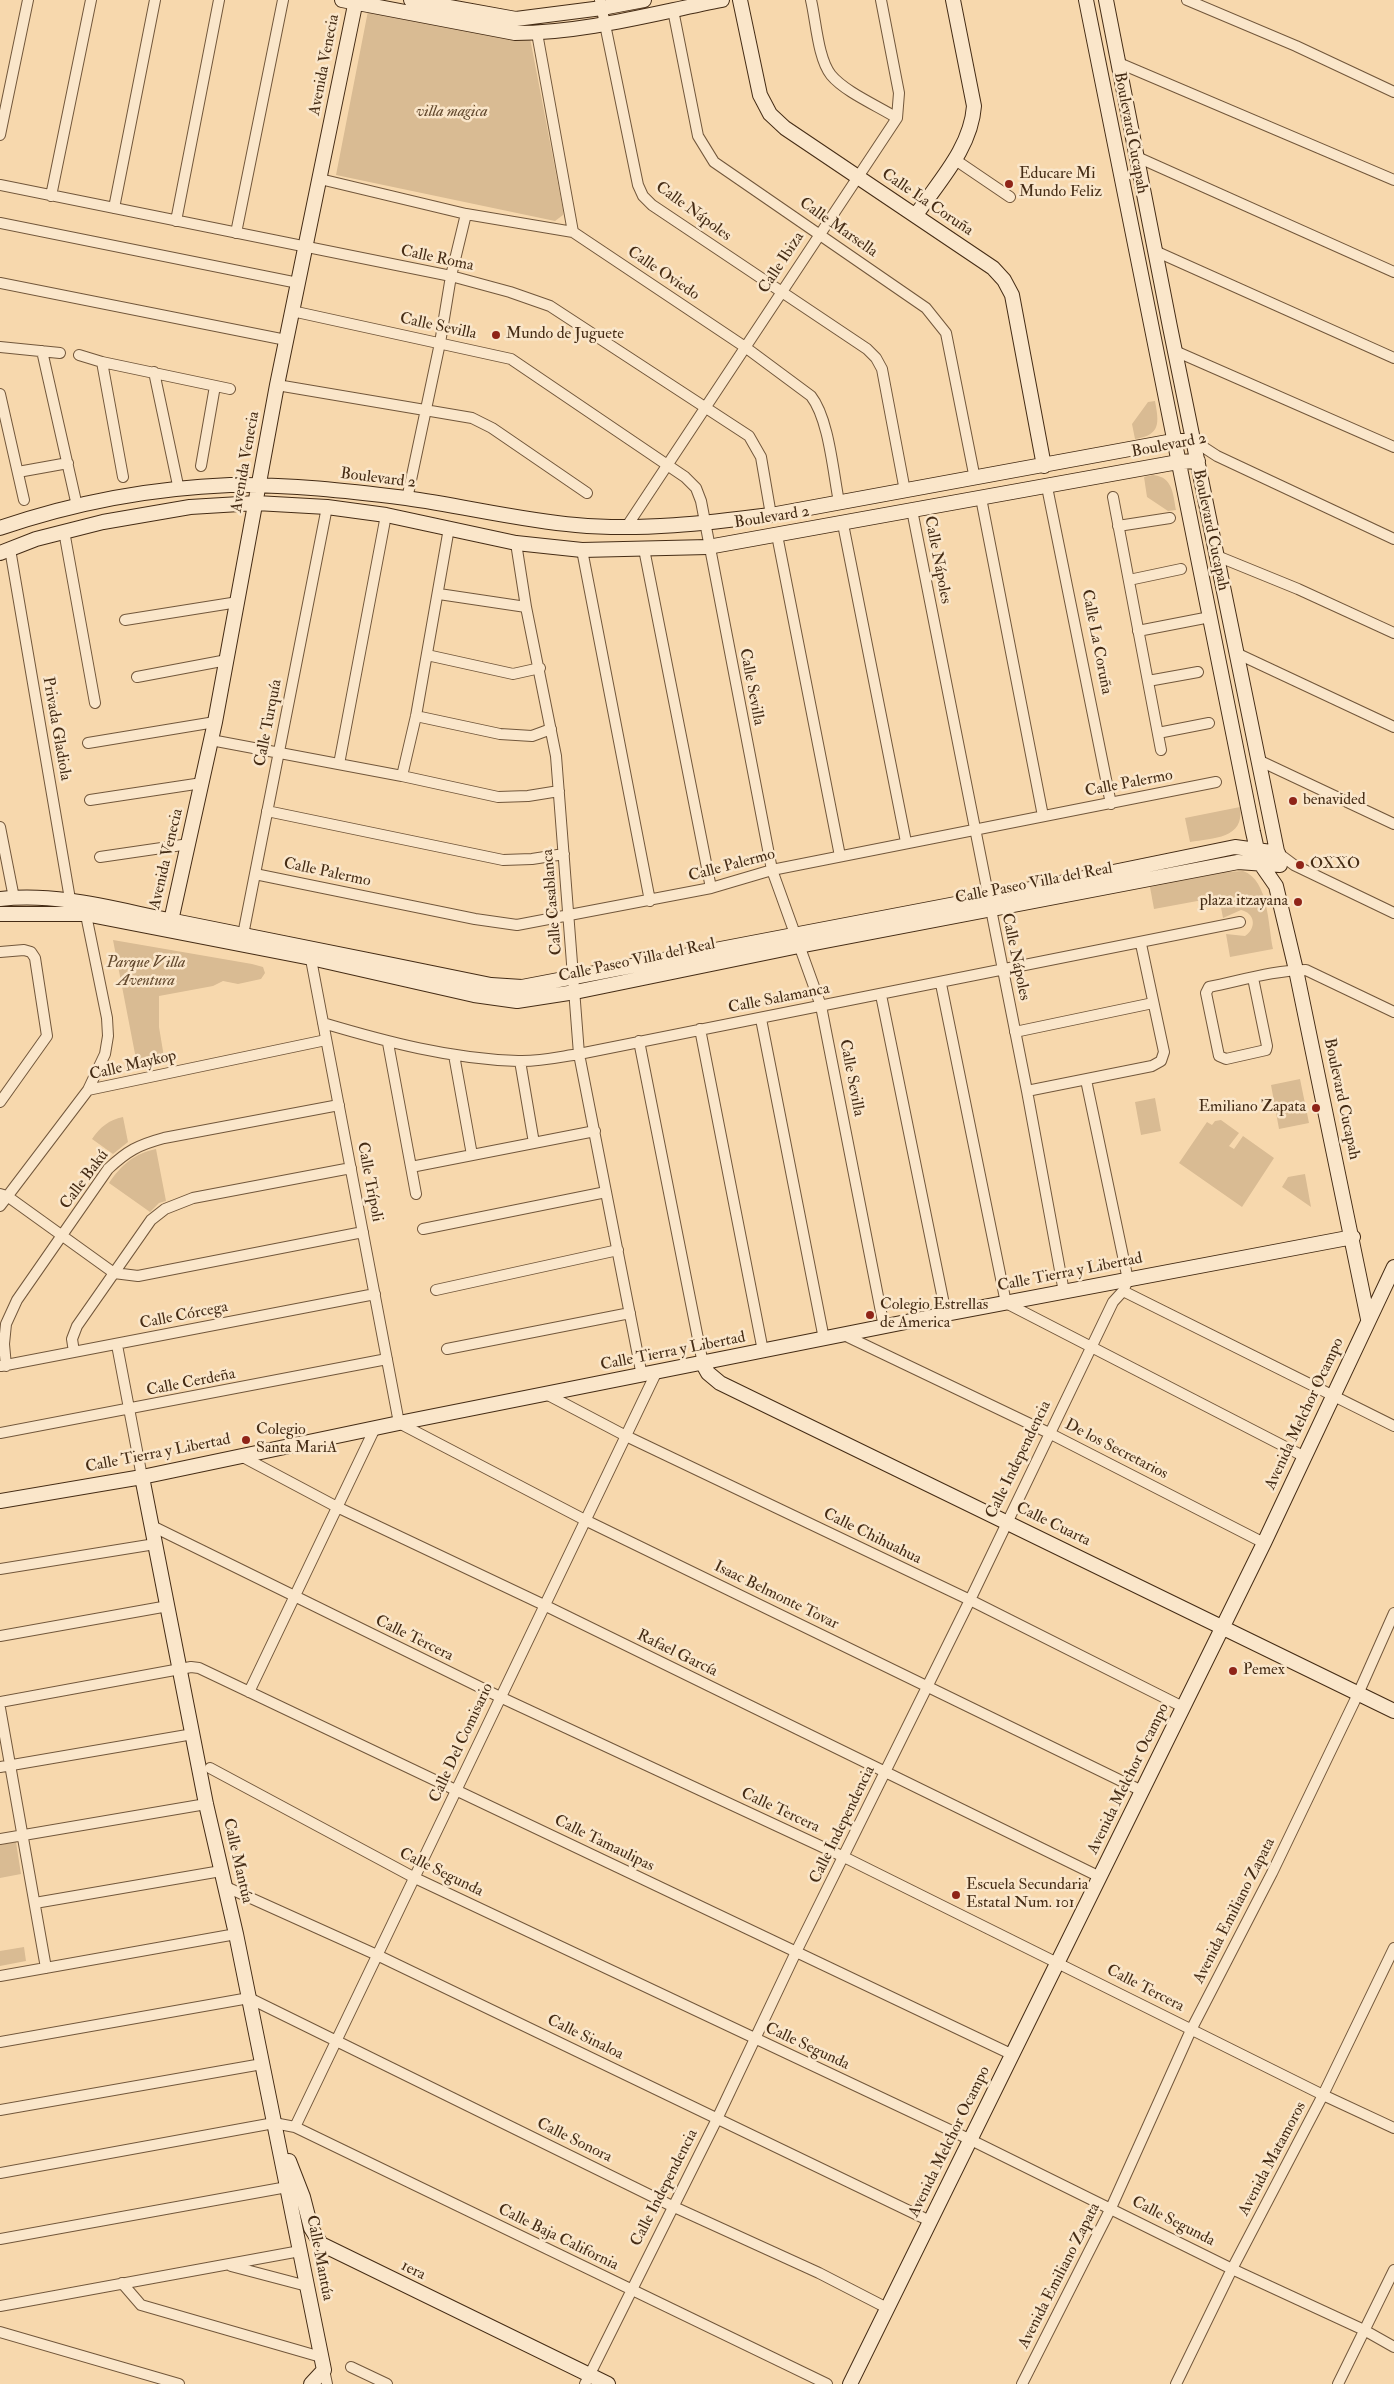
<!DOCTYPE html>
<html>
<head>
<meta charset="utf-8">
<style>
	body { margin:0 }
	canvas { display:block; background:#f7d8ad }
</style>
</head>
<body>
<canvas width="1394" height="2384"></canvas>
<script>
const ctx = document.querySelector('canvas').getContext('2d');
ctx.lineJoin = 'round';
function fill(path, color) { ctx.fillStyle = color; ctx.fill(path, 'evenodd'); }
function strokePath(path, color, width, dash) { ctx.strokeStyle = color; ctx.lineWidth = width; ctx.lineCap = dash ? 'butt' : 'round'; ctx.setLineDash(dash || []); ctx.stroke(path); }
function drawText(font, color, halo, rows, align = 'center') {
  ctx.font = font + ' "IM FELL Double Pica",serif'; ctx.lineWidth = 5; ctx.setLineDash([]); ctx.textBaseline = 'middle'; ctx.strokeStyle = halo; ctx.fillStyle = color; for (const [text, x, y, turn = 0] of rows) {
    ctx.save(); ctx.translate(x, y); ctx.rotate((+turn || 0) * Math.PI / 180); ctx.textAlign = isNaN(turn) ? turn : align; if (halo) ctx.strokeText(text, 0, 0); ctx.fillText(text, 0, 0); ctx.restore();
  }
}
fill(new Path2D(`
	M368,11L530,38L563,210V215L555,221L336,175Z
	M1155,401C1159,423 1161,435 1135,439L1132,424L1148,402Z
	M1153,475C1173,477 1173,494 1176,510L1168,511L1147,497L1144,477Z
	M1240,807C1245,839 1213,838 1190,842L1185,818Z
	M1243,871C1269,880 1268,926 1273,949L1230,957L1226,934L1245,936C1257,928 1255,913 1241,910L1223,918L1219,897L1154,909L1150,887L1226,872Z
	M113,940L252,964L263,967L265,973L261,979L238,984L223,981L213,986L159,996V1027L164,1057L136,1059Z
	M1300,1079L1309,1123L1279,1129L1271,1085Z
	M1155,1098L1161,1131L1141,1135L1135,1102Z
	M123,1117L128,1142L113,1154L92,1139C100,1127 109,1120 123,1117Z
	M1221,1120L1239,1133L1229,1146L1234,1149L1243,1136L1274,1158L1242,1207L1179,1163L1207,1122L1212,1125L1215,1121Z
	M156,1149L166,1201L159,1203L150,1212L109,1183C122,1164 134,1154 156,1149Z
	M1305,1174L1311,1207L1282,1187L1288,1177Z
	M16,1842L21,1874L0,1878V1845Z
	M24,1947L26,1961L0,1966V1951Z`), '#d9bb93');
const street = new Path2D(`
	M600,0L638,185L643,196L652,205L867,349L876,358L882,369L905,491
	M811,0C816,21 818,59 831,75C845,92 878,106 897,118
	M1187,0L1296,46L1394,92
	M673,10L698,136L714,162L926,308L946,333L975,479
	M537,33L573,232
	M1119,63L1394,180
	M0,135L28,0
	M1137,157L1394,272
	M954,159L1010,197
	M320,179L466,214L573,232L745,347L811,396C829,419 833,472 839,502
	M0,185L451,276L510,292L550,306L749,436L761,457L771,515
	M51,196L91,0
	M114,208L155,0
	M176,221L219,0
	M0,223L298,283
	M236,233L283,0
	M1155,251L1394,358
	M0,283L286,340
	M292,311L511,359L685,477L696,488L701,501L772,870L821,1006L884,1327
	M0,347L60,353
	M42,351L77,506
	M1175,351L1394,447
	M79,355L102,362L230,389
	M102,362L123,477
	M154,372L179,490
	M277,385L472,418L492,428L587,493
	M0,394L24,500
	M1194,441L1217,456L1394,539
	M201,466L215,386
	M18,472L68,463
	M1047,487L1111,804
	M1113,497L1161,750
	M981,498L1043,816
	M407,499L440,343L451,276L466,214
	M912,510L1027,1091L1064,1292
	M843,524L906,842
	M627,526L897,118L899,93L881,0
	M1118,526L1170,518
	M64,531L95,703
	M777,535L840,856
	M516,543L526,607L556,756L579,1054L642,1376
	M10,549L71,905
	M644,549L711,888
	M582,550L650,901
	M1217,556L1298,589L1394,633
	M1129,580L1181,569
	M439,594L526,607
	M125,620L238,602
	M1138,631L1210,617
	M1236,653L1394,727
	M427,655L513,674L540,668
	M137,677L227,660
	M1148,681L1198,672
	M416,716L500,734L532,736L551,729
	M1158,733L1209,723
	M211,740L402,776L498,797L528,796L559,791
	M88,743L215,722
	M1258,760L1394,824
	M339,764L386,515
	M402,776L416,716L449,528
	M90,800L202,783
	M267,811L503,860L532,859L564,854
	M0,827L14,898
	M1278,853L1294,865L1394,913
	M100,857L189,844
	M255,874L475,919L517,925L711,888L772,870L1216,782
	M242,940L327,507
	M0,952L24,950L31,952L35,958L47,1036L0,1102
	M310,954L399,1423L585,1520L1142,1791
	M1253,978L1267,1046L1266,1050L1226,1059L1219,1056L1206,993L1209,987C1240,981 1274,970 1306,970L1394,1012
	M941,984L1006,1303L1305,1457
	M881,995L946,1314
	M761,1019L824,1339
	M323,1023C387,1042 451,1059 518,1061C538,1062 559,1057 579,1054L1240,922
	M700,1029L763,1351
	M1015,1032L1153,1003
	M639,1041L703,1364
	M388,1043L416,1194
	M454,1055L472,1155
	M520,1061L534,1143
	M88,1090L326,1040
	M1027,1091L1152,1066L1161,1061L1164,1052L1141,944
	M411,1167L595,1131
	M0,1194L7,1196L114,1273L138,1276L363,1232
	M0,1206L88,1090L105,1054L108,1036L107,1018L85,910
	M423,1229L606,1192
	M436,1290L618,1250
	M1123,1291L1394,1426
	M844,1335L1049,1433L1264,1543
	M117,1345L142,1477
	M447,1349L630,1313
	M74,1352L72,1339L77,1326L151,1220L165,1209L193,1198L351,1168
	M1,1366L375,1294
	M6,1366L4,1344L6,1324L17,1300L108,1169C127,1151 138,1145 164,1138L339,1105
	M548,1395L626,1436L970,1600L1183,1707
	M0,1433L387,1359
	M241,1456L337,1507L544,1605L1100,1877
	M152,1526L500,1697L844,1857L1323,2095L1394,2128
	M0,1569L155,1544
	M0,1636L168,1606
	M249,1692L375,1428
	M0,1702L191,1667L199,1668L1013,2055
	M0,1708L46,1968
	M0,1767L193,1734
	M210,1768L415,1878L971,2140L1232,2269L1364,2330L1394,2347
	M0,1839L206,1804
	M224,1886L377,1955L930,2221
	M35,1903L221,1871
	M0,1976L236,1934
	M0,2042L249,1998L672,2206L819,2273L887,2308
	M0,2110L262,2064
	M295,2127L656,1373
	M0,2173L274,2123L295,2127L827,2384
	M0,2239L287,2187
	M231,2266L307,2286
	M122,2283L141,2305L321,2357
	M0,2306L300,2251
	M0,2332L179,2384
	M351,2367L387,2384
	M324,2370L327,2384
	M585,2384L717,2119L796,1952L970,1600L1113,1302L1123,1291L1128,1280L1086,1080
	M1022,2384L1111,2208L1191,2030L1272,1873L1358,1694L1394,1613
	M1176,2384L1232,2269L1323,2095L1394,1948
	M1338,2384L1394,2270`);
const secondary = new Path2D(`
	M342,0L515,33C584,33 655,13 722,0
	M411,0L516,19L602,8L644,0
	M740,0L760,95L770,114L785,128L993,268L1004,280L1012,295L1044,466
	M1086,0L1253,832L1260,863L1276,886L1296,970L1368,1319
	M1106,0L1170,327L1279,861
	M916,215C939,181 971,148 974,106L953,0
	M0,528C73,503 153,488 230,485C288,484 349,491 406,498C463,506 519,520 576,525C640,531 708,523 771,515L1173,441H1194
	M0,553L36,539L103,522L190,507L256,503L327,507L386,515L516,543L582,550L708,547L1178,462L1198,461
	M0,899C61,892 120,911 179,922C283,942 387,964 491,985L522,987L987,898L1235,847L1278,853
	M0,914H85L311,958L474,995L517,1001L575,992L799,946L1238,862L1280,865
	M169,930L215,722L277,385L356,0
	M703,1364L708,1373L720,1383L1394,1711
	M142,1477L206,1804L236,1934L324,2370L311,2384
	M0,1501L142,1477L399,1423L946,1314L1353,1237
	M289,2161L303,2197L311,2228L321,2244L608,2384
	M850,2384L1264,1543L1394,1267`);
strokePath(street, '#72573b', 12);
strokePath(secondary, '#452c15', 16);
strokePath(street, '#fae6ca', 10);
strokePath(secondary, '#fae6ca', 14);
for (const [x, y, r, color] of [
	[1009,184,5,"#8f2418"],
	[496,335,5,"#8f2418"],
	[1293,801,5,"#8f2418"],
	[1300,865,5,"#8f2418"],
	[1298,902,5,"#8f2418"],
	[1316,1108,5,"#8f2418"],
	[870,1315,5,"#8f2418"],
	[246,1440,5,"#8f2418"],
	[1233,1671,5,"#8f2418"],
	[956,1895,5,"#8f2418"]
]) { const dot = new Path2D(); dot.arc(x, y, r, 0, 2 * Math.PI); ctx.fillStyle = color; ctx.fill(dot); strokePath(dot, '#fae6ca', 2); }
drawText('16px', '#452c15', '#fae6ca', [
	["Avenida Venecia",325,65,-79],
	["Boulevard Cucapah",1130,133,79],
	["Calle La Coruña",927,203,34],
	["Calle Nápoles",693,212,36],
	["Calle Marsella",838,228,35],
	["Calle Roma",437,259,12],
	["Calle Ibiza",782,263,-57],
	["Calle Oviedo",663,274,34],
	["Calle Sevilla",438,327,12],
	["Boulevard 2",1169,446,-11],
	["Avenida Venecia",246,462,-80],
	["Boulevard 2",378,479,7],
	["Boulevard 2",772,518,-9],
	["Boulevard Cucapah",1210,530,78],
	["Calle Nápoles",937,560,79],
	["Calle La Coruña",1096,642,79],
	["Calle Sevilla",751,687,79],
	["Calle Turquía",269,723,-79],
	["Privada Gladiola",56,729,80],
	["Calle Palermo",1129,784,-11],
	["Avenida Venecia",167,859,-77],
	["Calle Palermo",732,866,-15],
	["Calle Palermo",327,873,12],
	["Calle Paseo Villa del Real",1034,884,-11],
	["Calle Casablanca",553,902,-95],
	["Calle Nápoles",1015,957,78],
	["Calle Paseo Villa del Real",637,961,-12],
	["Calle Salamanca",779,999,-11],
	["Calle Maykop",133,1066,-13],
	["Calle Sevilla",851,1078,79],
	["Boulevard Cucapah",1341,1099,78],
	["Calle Bakú",85,1180,-53],
	["Calle Trípoli",369,1182,79],
	["Calle Tierra y Libertad",1070,1273,-11],
	["Calle Córcega",184,1316,-11],
	["Calle Tierra y Libertad",673,1352,-11],
	["Calle Cerdeña",191,1383,-11],
	["Avenida Melchor Ocampo",1305,1414,-65],
	["De los Secretarios",1116,1450,27],
	["Calle Tierra y Libertad",158,1454,-11],
	["Calle Independencia",1019,1460,-64],
	["Calle Cuarta",1053,1525,26],
	["Calle Chihuahua",872,1537,26],
	["Isaac Belmonte Tovar",776,1596,26],
	["Calle Tercera",414,1639,26],
	["Rafael García",677,1654,26],
	["Calle Del Comisario",462,1743,-65],
	["Avenida Melchor Ocampo",1129,1779,-64],
	["Calle Tercera",780,1811,25],
	["Calle Independencia",843,1825,-64],
	["Calle Tamaulipas",604,1844,26],
	["Calle Mantúa",237,1861,77],
	["Calle Segunda",441,1873,26],
	["Avenida Emiliano Zapata",1235,1911,-63],
	["Calle Tercera",1145,1989,27],
	["Calle Sinaloa",585,2038,26],
	["Calle Segunda",807,2047,25],
	["Calle Sonora",574,2141,26],
	["Avenida Melchor Ocampo",950,2142,-64],
	["Avenida Matamoros",1273,2159,-62],
	["Calle Independencia",665,2188,-63],
	["Calle Segunda",1173,2222,27],
	["Calle Baja California",558,2238,26],
	["Calle Mantúa",319,2258,79],
	["1era",413,2271,26],
	["Avenida Emiliano Zapata",1060,2276,-63]
]);
drawText('italic 16px', '#63492e', '#fae6ca', [
	["villa magica",452,113],
	["Parque Villa",146,964],
	["Aventura",146,982]
]);
drawText('16px', '#452c15', '#fae6ca', [
	["Educare Mi",1019,175],
	["Mundo Feliz",1019,193],
	["Mundo de Juguete",506,335],
	["benavided",1303,801],
	["OXXO",1310,865],
	["plaza itzayana",1288,902,"right"],
	["Emiliano Zapata",1306,1108,"right"],
	["Colegio Estrellas",880,1306],
	["de America",880,1324],
	["Colegio",256,1431],
	["Santa MariA",256,1449],
	["Pemex",1243,1671],
	["Escuela Secundaria",966,1886],
	["Estatal Num. 101",966,1904]
], 'left');
</script>
</body>
</html>
